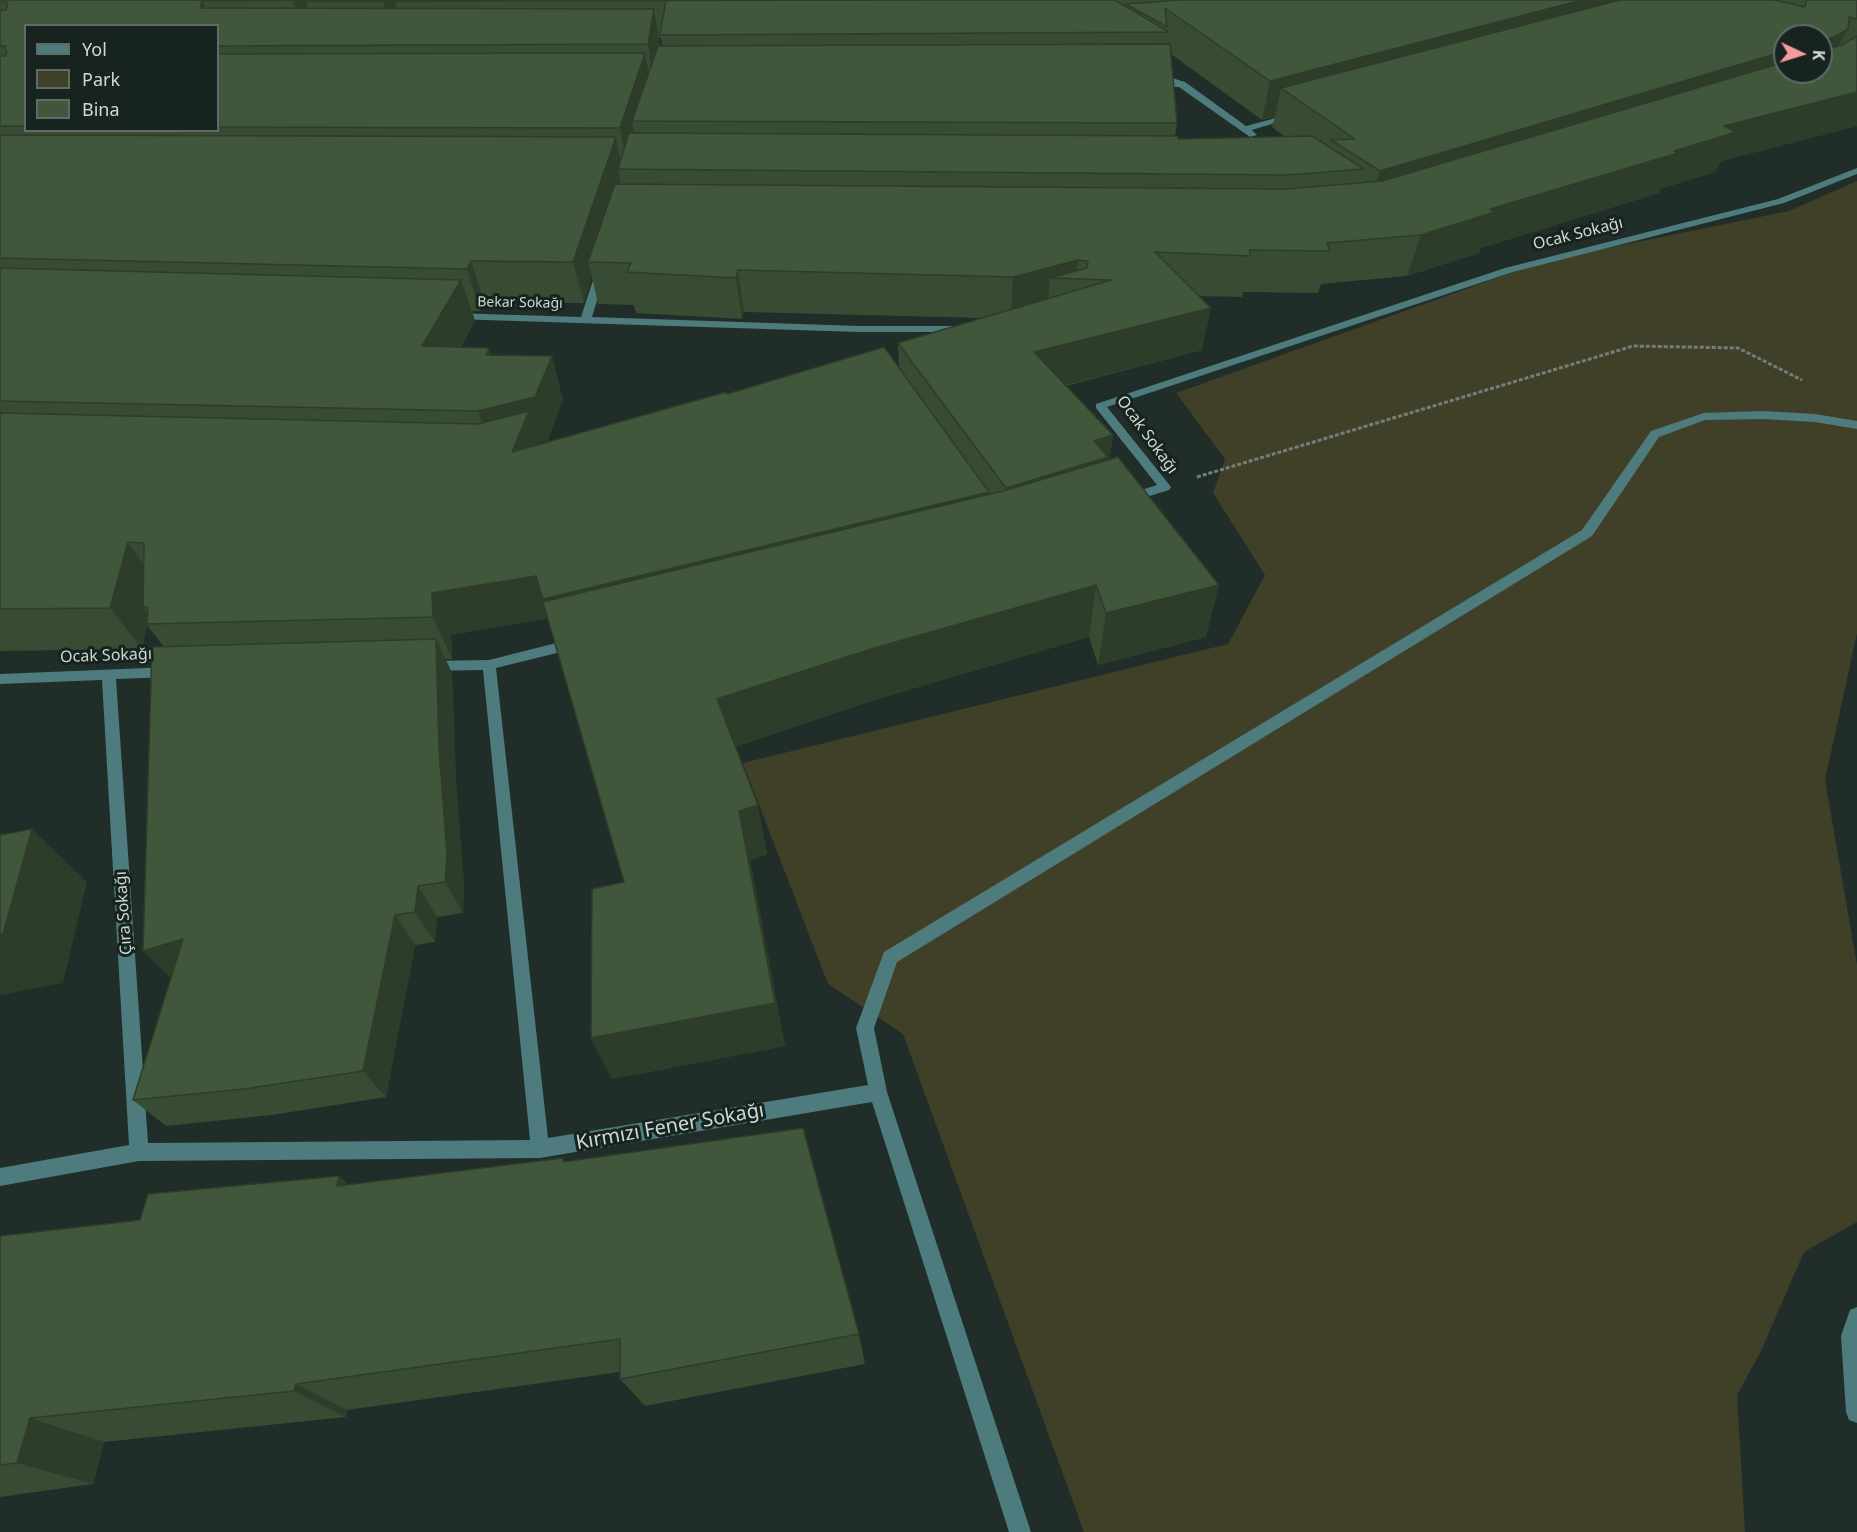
<!DOCTYPE html>
<html>
<head>
<meta charset="utf-8">
<style>
	body { margin:0 }
	#map { position:relative; width:1857px; height:1532px; overflow:hidden; background:#202d28; font-family:"Noto Sans",sans-serif }
	canvas { display:block }
	.legend { position:absolute; left:24px; top:24px; width:195px; height:108px; box-sizing:border-box; background:#16231f; border:2px solid #606b68; margin:0; padding:8px 10px; list-style:none; font-size:18px; color:#d0d8d5 }
	.legend li { display:flex; align-items:center; gap:12px; height:30px }
	.legend b { width:30px; border:2px solid #606b68 }
	.north { position:absolute; left:1773px; top:24px; width:60px; height:60px; box-sizing:border-box; background:#16231f; border:2px solid #606b68; border-radius:50%; rotate:94deg; font-size:16px; font-weight:700; line-height:24px; text-align:center; color:#d0d8d5 }
	.north::after { content:''; display:block; margin:auto; width:21px; height:27px; background:#f49b9f; clip-path:polygon(50% 0,100% 100%,50% 72%,0 100%) }
</style>
</head>
<body>
<div id="map">
<canvas width="1857" height="1532"></canvas>
<ul class="legend">
<li><b style="height:8px;background:#4d7b7e"></b>Yol</li>
<li><b style="height:16px;background:#404029"></b>Park</li>
<li><b style="height:16px;background:#41573b"></b>Bina</li>
</ul>
<div class="north">K</div>
</div>
<script>
const ctx = document.querySelector('canvas').getContext('2d');
ctx.lineJoin = 'round';
function fill(path, color) { ctx.fillStyle = color; ctx.fill(path, 'evenodd'); }
function strokePath(path, color, width, dash) { ctx.strokeStyle = color; ctx.lineWidth = width; ctx.lineCap = dash ? 'butt' : 'round'; ctx.setLineDash(dash || []); ctx.stroke(path); }
function drawText(font, color, halo, rows, align = 'center') {
  ctx.font = font + ' "Noto Sans",sans-serif'; ctx.lineWidth = 6; ctx.setLineDash([]); ctx.textBaseline = 'middle'; ctx.strokeStyle = halo; ctx.fillStyle = color; for (const [text, x, y, turn = 0] of rows) {
    ctx.save(); ctx.translate(x, y); ctx.rotate((+turn || 0) * Math.PI / 180); ctx.textAlign = isNaN(turn) ? turn : align; if (halo) ctx.strokeText(text, 0, 0); ctx.fillText(text, 0, 0); ctx.restore();
  }
}
fill(new Path2D(`
	M1857,181V633L1825,780L1857,965V1222L1804,1252L1760,1353L1737,1395L1745,1532H1084L903,1034L828,984L743,763L1228,644L1265,575L1213,493L1225,459L1176,393L1544,261L1789,211Z`), '#404029');
strokePath(new Path2D(`
	M1197,477L1633,346L1738,348L1802,380`), '#737e7a', 3, [4, 2]);
fill(new Path2D(`
	M1172,78L1185,82L1246,126L1294,113L1298,116L1252,130L1257,135L1250,137L1179,87H1155L1151,84L1155,81H1172Z
	M1857,168V174L1784,203L1513,272L1107,407L1171,487L1169,490L1127,503L1121,499L1123,496L1157,485L1096,408V404L1505,268L1778,199Z
	M601,268L606,271L592,317L859,326H966L971,329L966,332H859L453,319L448,316L453,313L581,317L596,271Z
	M1763,411L1815,414L1857,421V429L1815,422L1763,419L1705,420L1659,437L1592,536L897,962L874,1028L887,1092L1031,1532H1009L872,1102L540,1158L139,1161L0,1186V1168L129,1145L102,680L0,684V674L171,667L178,672L171,677L116,679L148,1143L530,1140L483,670L429,671L422,666L429,661L489,660L576,638L581,639L583,643L581,647L496,668L548,1138L868,1085L856,1028L884,952L1582,530L1651,431L1704,413Z
	M1857,1307V1423L1849,1420L1846,1412L1841,1336L1850,1310Z`), '#4d7b7e');
fill(new Path2D(`
	M0,0H1857V126L1721,161L1715,172L1660,189L1659,193L1481,248L1479,253L1407,276L1321,284L1318,293L1243,292L1242,297L1198,296L1202,350L1066,386L1113,435L1109,460L1206,637L1098,665L1089,637L874,700L735,747L767,854L750,860L785,1046L612,1079L591,1038L624,882L548,618L451,635L452,659H445L452,673L456,782L464,886L463,913L437,917L435,942L415,945L386,1097L272,1115L166,1126L133,1100L171,978L143,951L164,647L147,625L142,649L0,651ZM26,26H218V130H26ZM659,38H661L662,46H660ZM1171,54L1262,120L1275,117L1272,127L1285,137L1178,139L1175,136L1177,123ZM592,277L598,304L634,305L636,313L742,319L744,312L981,318L898,343L899,367L727,394L539,444V442L548,440L563,399L491,355L489,348L461,347L475,321L472,311H480L484,302L584,303Z
	M563,1158L565,1161L859,1334L865,1364L645,1406L620,1379V1372L347,1410L346,1417L104,1442L93,1484L0,1497V1236L140,1220L339,1176L348,1185Z`), '#384b33');
fill(new Path2D(`
	M293,0H309L306,1L308,8L307,38Z
	M380,0H576L395,1L404,31L393,34L383,1Z
	M1582,0H1666L1281,88L1275,117L1262,120L1270,81Z
	M202,1L213,26L200,8Z
	M654,9L660,46L654,82L648,44Z
	M1848,29L1827,67L1821,70V41Z
	M1785,51V72L1368,212L1380,171Z
	M645,53L652,91L632,121L636,141L627,168L620,128Z
	M1857,92V126L1721,161L1715,172L1660,189L1659,193L1481,248L1479,253L1407,276L1421,235L1490,209L1674,151L1724,126Z
	M616,137L622,169H618L621,185L588,262L592,277L584,303L573,262Z
	M1078,260L1076,279L1050,278L1047,309L1011,319L1013,277Z
	M471,261L484,302L480,311L467,269Z
	M738,270L744,312L742,319L736,278Z
	M461,280L475,321L438,388L422,346Z
	M1211,308L1202,350L1030,394L1034,352Z
	M489,348L503,391L486,355Z
	M552,356L563,399L548,440L539,442L542,453L493,454L478,411Z
	M1113,435L1107,478L1003,530L1006,488L1094,441Z
	M989,492L987,535L549,618L451,635L452,659L433,617L432,593Z
	M128,542L157,584L143,607L149,616L142,649L110,608Z
	M1096,585L1089,637L874,700L727,750L717,699L871,649Z
	M1219,585L1206,637L1098,665L1106,613Z
	M436,639L452,673L456,782L464,886L463,913L445,882L439,749Z
	M758,805L767,854L750,860L785,1046L612,1079L591,1038L739,811Z
	M32,829L87,882L63,983L0,995V934Z
	M418,886L437,917L435,942L415,912Z
	M395,915L415,945L386,1097L363,1071Z
	M183,939L173,980L143,951Z
	M339,1176L382,1216L337,1186Z
	M296,1384L347,1410L346,1417L294,1391Z
	M30,1418L104,1442L93,1484L17,1463Z`), '#2e3d29');
const building = new Path2D(`
	M0,0H293L202,1L200,8L654,9L648,44L218,46V26H26V126H0V56H5L7,54L5,46H0V10H6L8,4L6,2H0Z
	M306,0H382L383,1H306Z
	M399,0H924L395,1Z
	M666,0H1115L1169,32L660,35Z
	M1179,0H1582L1270,81L1165,8L1167,27L1126,4Z
	M1620,0H1775L1804,7L1806,5V0H1857V19L1849,17L1848,29L1834,37L1821,41V36H1785V51L1380,171L1331,140L1355,139L1281,88Z
	M1857,36V92L1724,126L1736,132L1674,151L1678,153L1490,209L1495,212L1421,235L1327,243L1330,251L1249,250L1251,256L1155,252L1211,308L1034,352L1113,435L1094,441L1108,457L1006,488L898,343L1111,280L1050,278L1087,268L1088,261L1078,260L1013,277L738,270L736,278L627,272L631,263L588,262L615,184L1287,189L1382,181L1785,62V72H1821V51L1842,45Z
	M1170,44L1177,123L632,121L658,46Z
	M645,53L620,128L218,127V54Z
	M629,133L1178,136V139L1312,136L1364,169L1287,175L618,169Z
	M0,135L616,137L573,262L471,261L467,269L0,258Z
	M0,268L461,280L422,346L489,348L486,355L552,356L535,397L478,411L0,401Z
	M884,347L989,492L543,599L536,576L432,593L433,617L147,624L148,607H143L144,543L128,542L110,608L0,609V413L478,424L529,411L512,452L726,392L727,394Z
	M1118,457L1219,585L1106,613L1096,585L871,649L717,699L758,805L739,811L775,1003L591,1038L592,889L624,882L543,602L1003,491Z
	M436,639L439,749L447,854L445,882L418,886L415,912L395,915L363,1071L244,1089L133,1100L183,939L143,951L152,647Z
	M32,829L3,934H0V835Z
	M803,1128L859,1334L620,1379V1339L296,1384L294,1391L30,1418L17,1463L0,1465V1236L140,1220L148,1194L339,1176L337,1186L563,1158V1162Z`);
fill(building, '#41573b');
strokePath(building, '#2e3d29', 1.5);
drawText('14px', '#d0d8d5', '#16231f', [
	["Bekar Sokağı",520,303,1]
]);
drawText('16px', '#d0d8d5', '#16231f', [
	["Ocak Sokağı",1578,234,-14],
	["Ocak Sokağı",1147,435,54],
	["Ocak Sokağı",106,656,-2],
	["Çıra Sokağı",124,913,-94]
]);
drawText('20px', '#d0d8d5', '#16231f', [
	["Kırmızı Fener Sokağı",670,1127,-10]
]);
</script>
</body>
</html>
